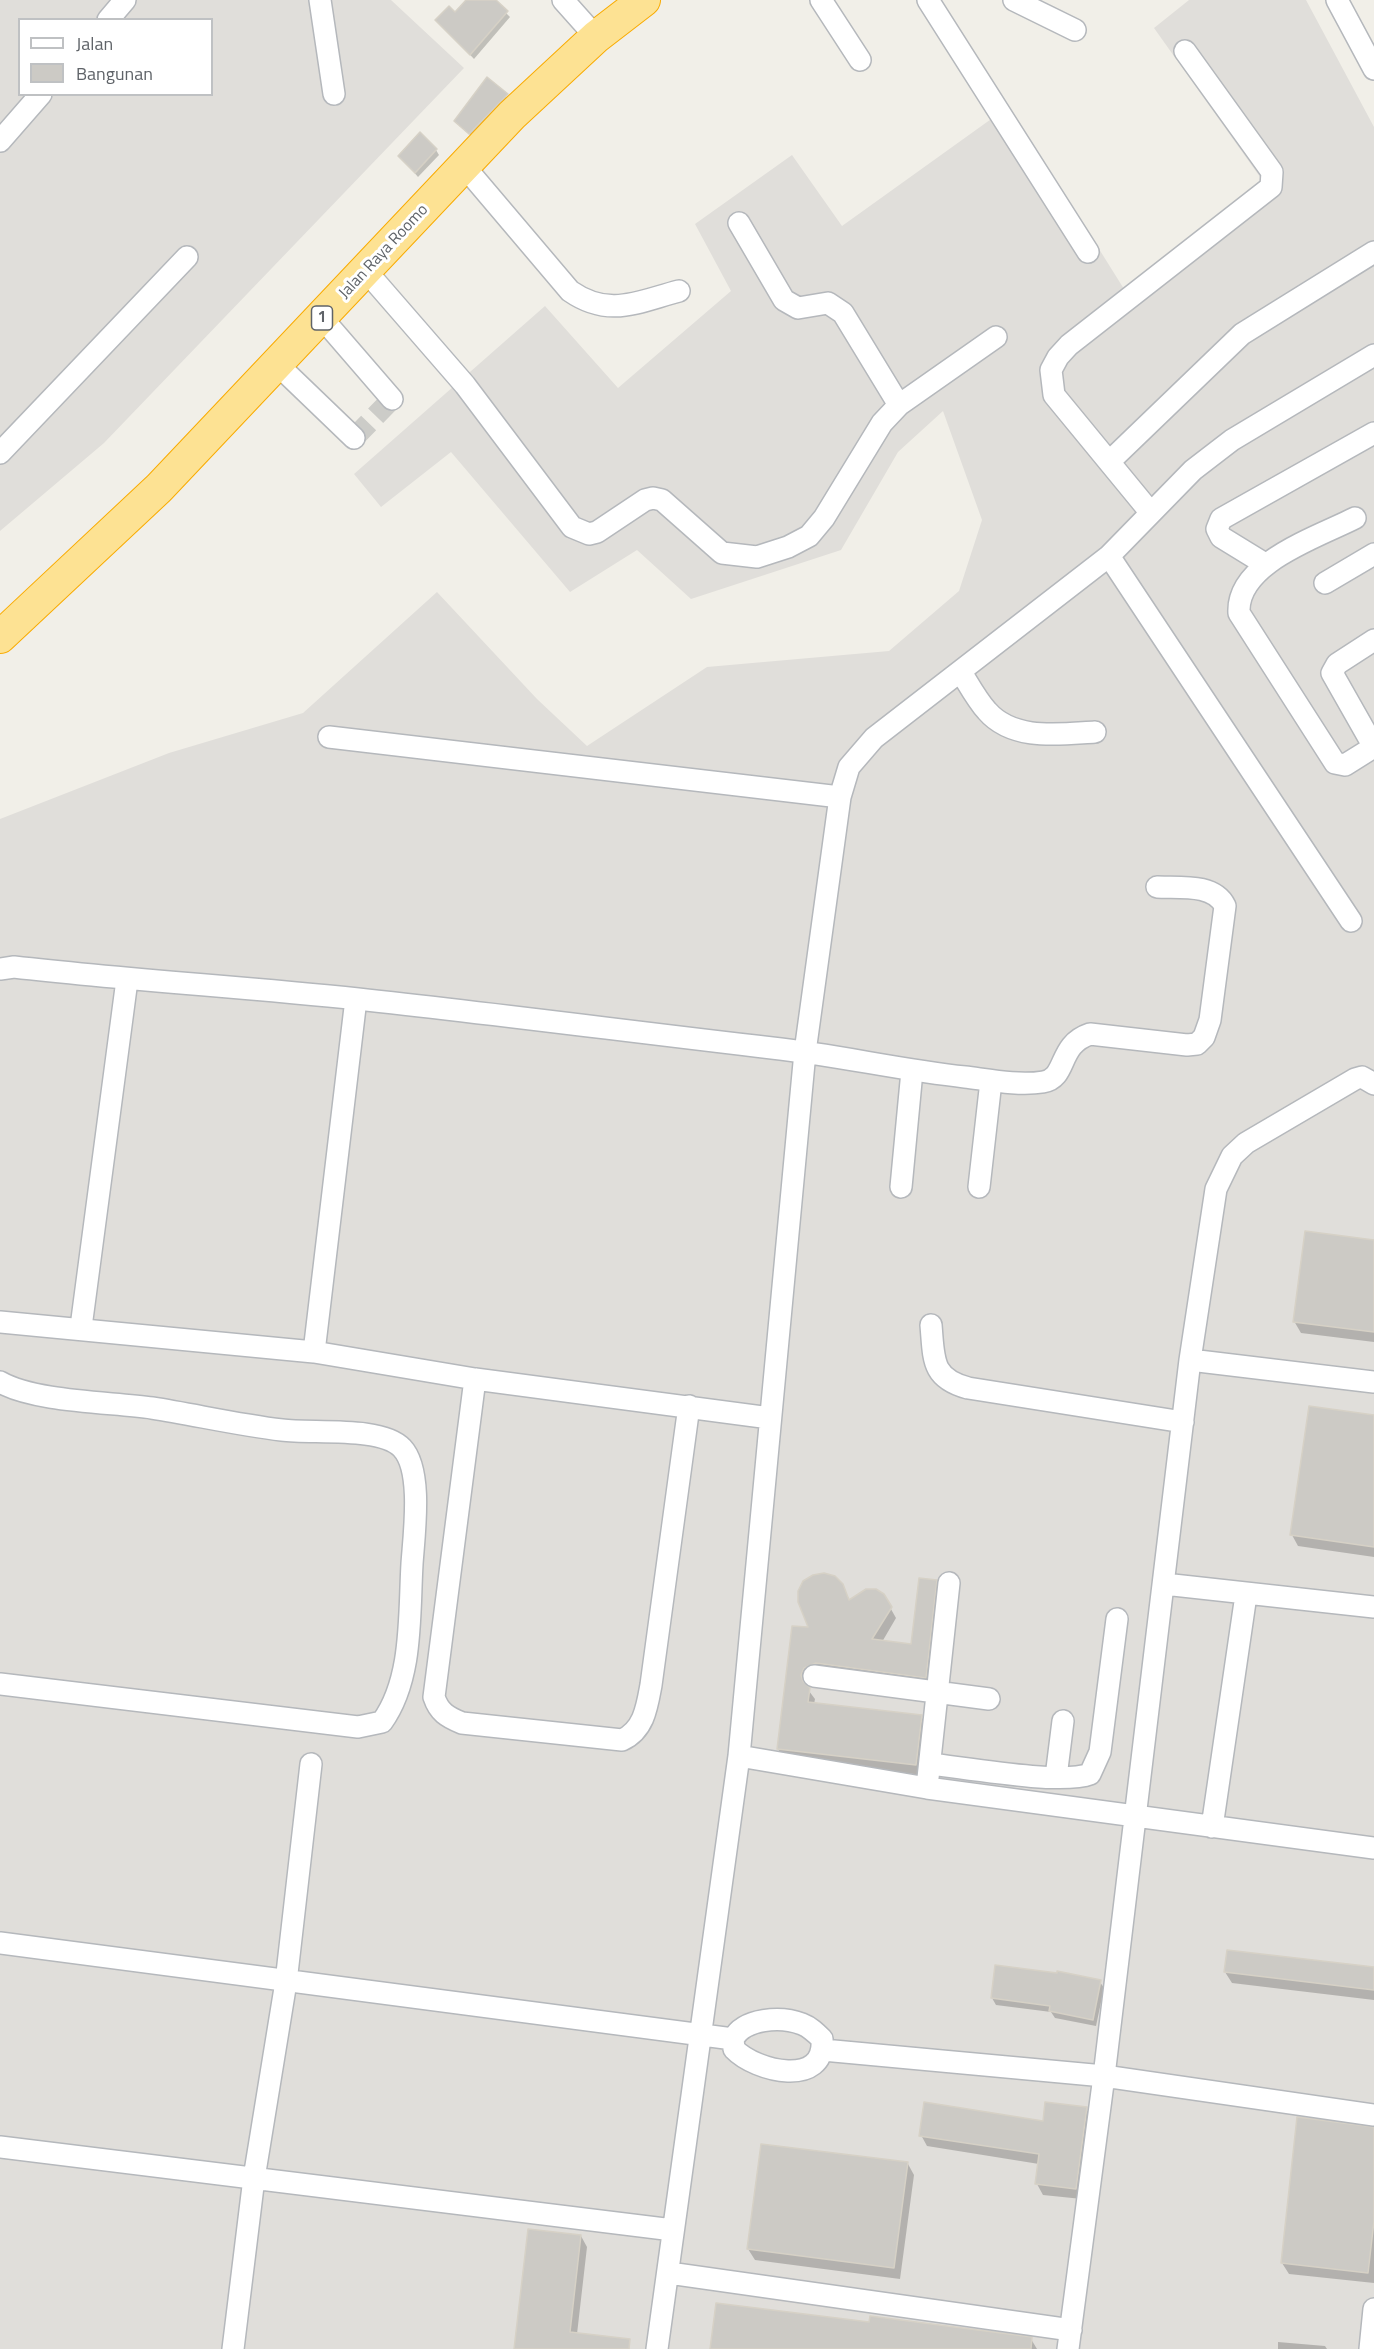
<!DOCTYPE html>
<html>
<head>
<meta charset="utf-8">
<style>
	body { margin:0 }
	#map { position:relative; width:1374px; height:2349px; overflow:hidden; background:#f1efe8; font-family:"Titillium Web",sans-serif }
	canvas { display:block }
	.legend { position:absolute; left:18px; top:18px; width:195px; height:78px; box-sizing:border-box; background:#fff; border:2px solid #bfc1c3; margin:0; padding:8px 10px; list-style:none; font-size:18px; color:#5f6368 }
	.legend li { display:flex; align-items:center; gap:12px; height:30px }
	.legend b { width:30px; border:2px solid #bfc1c3 }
</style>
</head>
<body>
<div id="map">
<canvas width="1374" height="2349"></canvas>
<ul class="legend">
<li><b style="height:8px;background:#fff"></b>Jalan</li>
<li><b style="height:16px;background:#cccac5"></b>Bangunan</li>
</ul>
</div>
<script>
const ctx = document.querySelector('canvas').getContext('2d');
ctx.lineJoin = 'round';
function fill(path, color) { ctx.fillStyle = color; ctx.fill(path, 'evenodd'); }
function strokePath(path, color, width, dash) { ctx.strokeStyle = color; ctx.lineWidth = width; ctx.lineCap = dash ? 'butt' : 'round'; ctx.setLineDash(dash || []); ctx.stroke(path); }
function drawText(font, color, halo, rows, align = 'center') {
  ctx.font = font + ' "Titillium Web",sans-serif'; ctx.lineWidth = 6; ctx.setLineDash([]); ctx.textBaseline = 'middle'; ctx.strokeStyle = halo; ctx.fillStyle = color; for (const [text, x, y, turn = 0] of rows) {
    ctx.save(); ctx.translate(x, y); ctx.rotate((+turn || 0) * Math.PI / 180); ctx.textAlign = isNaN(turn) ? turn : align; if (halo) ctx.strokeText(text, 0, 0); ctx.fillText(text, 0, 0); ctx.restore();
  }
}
fill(new Path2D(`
	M0,0H391L464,68L104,443L0,531ZM20,20H212V94H20Z
	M1189,0H1306L1374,127V2349H0V819L169,753L303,713L437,592L537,699L587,746L707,667L889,651L959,591L982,520L943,411L898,452L841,550L691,599L637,550L570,592L451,452L381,507L354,474L545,306L618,388L731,291L695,224L792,155L842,226L994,117L1078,239L1089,233L1124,289L1265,184L1154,28Z`), '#e0deda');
fill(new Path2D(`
	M468,0H493L510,17L474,59L437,20L455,14Z
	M488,80L510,100L473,138L456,121Z
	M436,150L439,155L418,177L400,156Z
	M1374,1242V1342L1301,1333L1294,1321Z
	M1374,1416V1557L1298,1546L1292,1535Z
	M936,1581L942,1591L931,1687L810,1678L806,1687L815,1699L814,1704L921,1716L927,1727L922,1775L784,1759L778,1749L793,1627L810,1629L842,1585L850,1601L883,1595L896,1618L882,1642L913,1645Z
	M1374,1969V2000L1232,1983L1225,1972Z
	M1100,1982L1104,1988L1096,2026L1055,2018L1051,2012L996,2005L992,1998Z
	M1086,2109L1093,2120L1082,2199L1043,2195L1037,2184L1039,2164L927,2146L921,2135L1044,2122Z
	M1374,2129V2283L1289,2274L1282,2263Z
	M908,2164L914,2175L900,2279L755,2260L748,2249Z
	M581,2236L587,2247L577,2334L627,2349H516Z
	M870,2324L1031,2339L1037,2349H712Z
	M1278,2342L1325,2346L1327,2349H1278Z`), '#0003');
const building = new Path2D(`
	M466,0H496L508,11L470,55L435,20L449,6L455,12Z
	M487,77L508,94L469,134L454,121Z
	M420,132L437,149L415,173L398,156Z
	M1305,1231L1374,1240V1332L1293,1322Z
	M1309,1406L1374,1415V1547L1290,1535Z
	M824,1573L835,1576L843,1584L849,1600L866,1589H876L884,1594L892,1607L872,1639L911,1644L919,1578L937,1580L926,1678L816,1663L804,1668L801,1675L803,1681L810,1688L808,1702L922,1715L916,1765L777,1749L792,1626L808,1627L798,1602V1591L803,1581L813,1575Z
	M1227,1950L1374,1967V1990L1224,1972Z
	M995,1965L1057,1973V1971L1101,1980L1093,2020L1049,2011L1050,2006L991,1998Z
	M924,2102L1043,2121L1045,2102L1087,2107L1076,2189L1035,2184L1039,2154L919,2136Z
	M1297,2117L1374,2127V2221L1368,2273L1281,2263Z
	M761,2144L908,2162L894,2268L747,2249Z
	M528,2229L581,2235L570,2332L630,2339L629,2349H514Z
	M716,2303L869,2322L870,2316L1032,2337L1031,2349H710Z`);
fill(building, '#cccac5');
strokePath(building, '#d6d1c6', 1.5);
strokePath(new Path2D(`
	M354,438L392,399`), '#ccccc8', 21, [21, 10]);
const minor = new Path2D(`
	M320,0L334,94
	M563,0L596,37
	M821,0L860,60
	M928,0L1088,252
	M1014,0L1075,30
	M1337,0L1374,69
	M108,20L125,0
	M0,141L41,94
	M464,166L570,291C609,318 637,302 679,291
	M739,223L784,300L798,308L828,303L843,313L899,405
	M366,271L465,385L572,527L589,534L597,532L645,500L653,498L662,500L722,553L757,557L788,547L809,536L824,518L882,423L899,405L996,337
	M322,318L392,399
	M277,364L354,438
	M0,453L187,257
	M1109,462L1242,334L1374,252
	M1151,513L1054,395L1051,370L1058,357L1069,345L1271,187L1272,172L1185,51
	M1355,518C1318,537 1236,563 1239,613L1335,763L1345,765L1374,747
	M1109,556L1351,921
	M1265,564L1221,537L1217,529L1221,519L1374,433
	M1325,583L1374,554
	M1374,640L1337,664L1332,673L1374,747
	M961,672C969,685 977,700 987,711C1013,741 1059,734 1095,732
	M329,737L840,797
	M0,969L14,967C128,980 243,987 358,999C496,1014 634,1032 772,1048C837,1055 900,1070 965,1077C989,1080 1019,1086 1043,1082C1068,1078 1057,1045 1090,1034L1187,1045L1197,1044L1204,1037L1210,1020L1225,906C1214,883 1179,888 1157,887
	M901,1187L912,1071
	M979,1187L991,1081
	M0,1322L314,1352L475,1379L770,1418
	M931,1325C934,1359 931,1378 968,1388L1183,1422
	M81,1327L127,980
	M314,1352L356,999
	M1190,1360L1374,1382
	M475,1379L434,1697C439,1712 447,1717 462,1723L622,1740C644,1730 647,1707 651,1685L689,1406
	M0,1382C35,1402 110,1402 152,1408C196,1415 239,1425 282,1430C312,1434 382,1426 402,1448C423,1470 414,1534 412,1564C409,1616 413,1679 382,1722L358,1727L0,1684
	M1164,1584L1374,1607
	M814,1676L989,1699
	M739,1756L927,1788L1374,1848
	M930,1764C966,1768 1061,1785 1090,1774L1100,1752L1117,1619
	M1056,1777L1063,1721
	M928,1778L949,1583
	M1212,1827L1246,1595
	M0,1943L733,2039C744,2018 781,2016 802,2024C810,2027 816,2033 822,2039C826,2088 756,2072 734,2049L733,2039
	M823,2050L1104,2076L1374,2115
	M0,2147L673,2230
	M669,2273L1071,2330
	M233,2349L254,2178L286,1982L311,1764
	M657,2349L739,1756L805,1052L840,797L849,767L874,738L1109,556L1193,470L1232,440L1374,355
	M1068,2349L1104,2076L1190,1360L1216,1189L1232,1156L1246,1143L1355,1079L1362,1077L1374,1084
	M1370,2349L1374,2309`);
const highway = new Path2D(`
	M0,637L159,488L512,115L596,37L644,0`);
strokePath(minor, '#b5b8bc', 24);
strokePath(highway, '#f9ab00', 34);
strokePath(minor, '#fff', 21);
strokePath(highway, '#fde293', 32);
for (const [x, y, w] of [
	[322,318,21]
]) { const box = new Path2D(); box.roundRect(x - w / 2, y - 12, w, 24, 4.5); ctx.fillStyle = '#fff'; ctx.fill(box); strokePath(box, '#5f6368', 1.5); }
drawText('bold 15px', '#5f6368', null, [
	["1",322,318]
]);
drawText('16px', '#5f6368', '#fff', [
	["Jalan Raya Roomo",384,252,-47]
]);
</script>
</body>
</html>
